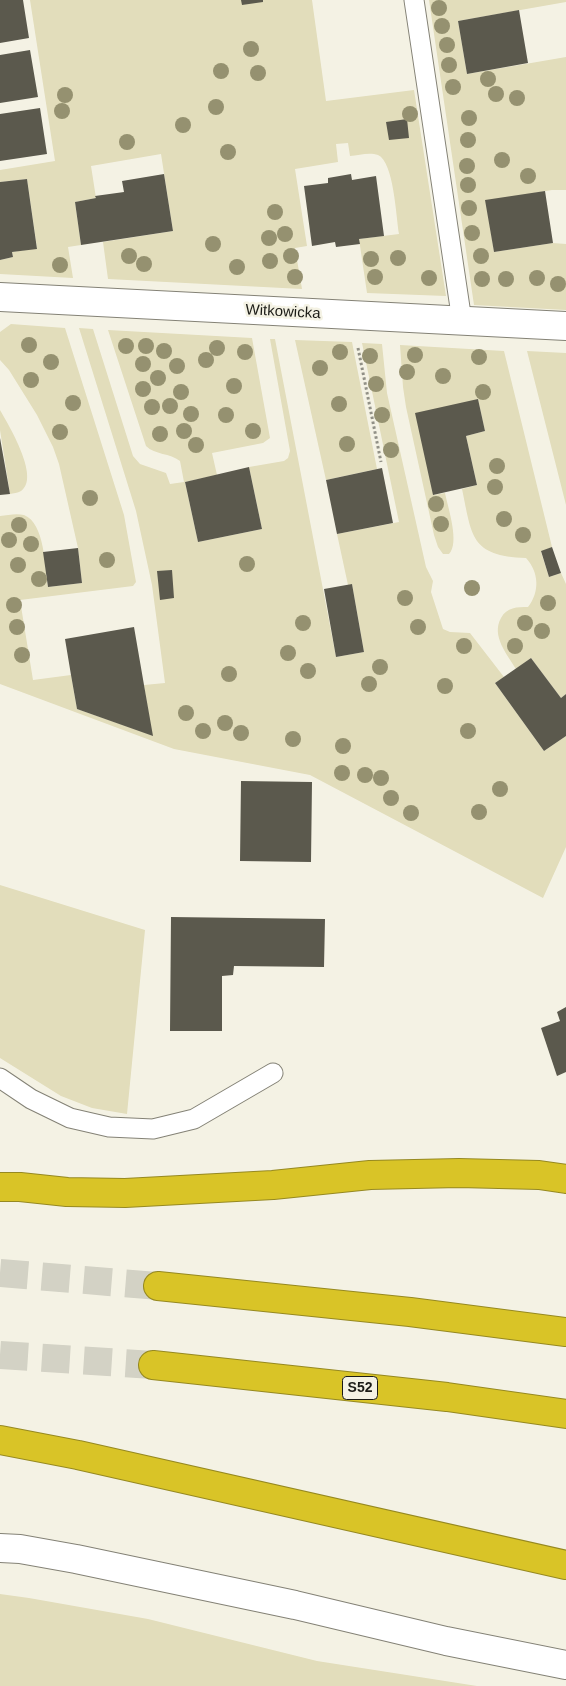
<!DOCTYPE html>
<html>
<head>
<meta charset="utf-8">
<style>
	body { margin:0 }
	canvas { display:block; background:#f4f2e4 }
</style>
</head>
<body>
<canvas width="566" height="1686"></canvas>
<script>
const ctx = document.querySelector('canvas').getContext('2d');
ctx.lineJoin = 'round';
function fill(path, color) { ctx.fillStyle = color; ctx.fill(path, 'evenodd'); }
function strokePath(path, color, width, dash) { ctx.strokeStyle = color; ctx.lineWidth = width; ctx.lineCap = dash ? 'butt' : 'round'; ctx.setLineDash(dash || []); ctx.stroke(path); }
function drawText(font, color, halo, rows, align = 'center') {
  ctx.font = font + ' Arial,sans-serif'; ctx.lineWidth = 5; ctx.setLineDash([]); ctx.textBaseline = 'middle'; ctx.strokeStyle = halo; ctx.fillStyle = color; for (const [text, x, y, turn = 0] of rows) {
    ctx.save(); ctx.translate(x, y); ctx.rotate((+turn || 0) * Math.PI / 180); ctx.textAlign = isNaN(turn) ? turn : align; if (halo) ctx.strokeText(text, 0, 0); ctx.fillText(text, 0, 0); ctx.restore();
  }
}
fill(new Path2D(`
	M30,0H312L326,101L414,90L446,296L367,293L359,239L399,234C396,217 394,162 378,155C370,152 359,155 350,156L348,143L336,144L338,162L295,169L307,246L295,248L302,289L108,279L103,242L173,231L161,154L91,166L96,198L75,202L81,245L68,247L73,278L0,274V260L13,257L12,252L37,248L27,179L0,182V170L55,161Z
	M429,0H566V2L458,21L467,74L566,57V190H552L486,201L494,252L553,243L566,244V310L474,305Z
	M11,324L65,328L124,515L136,582L133,586L20,600L33,680L71,675L77,709L152,735L144,685L165,683L152,585L136,511L79,328L93,329L133,456L140,464L166,473L170,484L184,482L180,461C170,453 155,455 146,446L108,330L252,338L270,438L263,443L212,453L217,475L185,482L198,542L262,529L249,467L284,461L288,458L290,451L270,339H275L336,657L364,652L352,584L348,585L337,534L399,522L362,343L382,344L387,393L426,567L433,581L431,592L443,629L450,632L470,633L504,677L495,683L544,751L566,736V847L543,898L310,775L174,749L0,684V516C8,515 16,513 24,515C45,523 45,568 48,587L82,583L78,548L59,464L53,447L37,415L9,370L0,360V332Z
	M295,340L352,342L377,469L326,480Z
	M400,345L504,351L552,547L541,552L549,577L561,573L566,584V694L561,698L531,658L516,669C507,654 491,636 501,618C507,607 517,607 528,607C540,592 539,572 526,558C470,556 472,536 462,489L477,485L466,436L485,431L478,399L434,495L445,493C448,508 460,543 449,554H443L438,547L434,535L406,407L403,387Z
	M527,351L566,353V505Z
	M0,410C8,424 41,478 21,491C18,493 13,493 10,494L0,430Z
	M0,885L145,930L127,1114L92,1108L61,1096L0,1058Z
	M0,1594L29,1598L148,1619L317,1661L477,1686H0Z`), '#e2ddbb');
fill(new Path2D(`
	M0,0H23L29,38L0,43Z
	M241,0H263V2L242,5Z
	M519,10L528,63L467,74L458,21Z
	M30,50L38,97L0,103V55Z
	M40,108L47,154L0,161V114Z
	M407,119L409,138L389,140L386,122Z
	M164,174L173,231L81,245L75,202L96,198L95,196L124,192L122,181Z
	M351,174L352,180L376,176L384,236L359,239L360,244L336,247L335,242L312,246L304,186L328,183V178Z
	M27,179L37,249L12,252L13,257L0,260V182Z
	M545,191L553,243L494,252L485,200Z
	M478,399L485,431L466,436L477,485L433,495L415,413Z
	M0,438L10,494L0,495Z
	M249,467L262,529L198,542L185,482Z
	M382,468L393,523L337,534L326,480Z
	M552,547L561,573L549,577L541,551Z
	M78,548L82,583L48,587L43,552Z
	M172,570L174,598L160,600L157,571Z
	M352,584L364,652L336,657L324,589Z
	M134,627L144,685L153,736L77,709L71,675L65,639Z
	M531,658L561,698L566,694V736L544,751L495,683Z
	M241,781L312,782L311,862L240,861Z
	M171,917L325,919L324,967L234,966L233,975L222,976V1031H170Z
	M566,1007V1072L557,1076L541,1028L560,1021L557,1012Z`), '#5b594d');
strokePath(new Path2D(`
	M0,1273L158,1286
	M0,1355L153,1365`), '#d3d2c5', 28, [28, 14]);
const lane = new Path2D(`
	M414,0L462,321
	M0,1078L31,1099L70,1118L109,1127L153,1129L194,1119L273,1073`);
const street = new Path2D(`
	M0,297L566,326
	M0,1548L20,1549L76,1559L295,1605L446,1641L566,1665`);
const highway = new Path2D(`
	M0,1187H20L67,1192L125,1193L273,1185L370,1175L459,1173L539,1175L566,1179
	M158,1286L410,1312L566,1332
	M153,1365L447,1397L566,1414
	M0,1440L78,1455L566,1565`);
strokePath(lane, '#848276', 21);
strokePath(street, '#848276', 30);
strokePath(highway, '#968921', 30);
strokePath(new Path2D(`
	M358,348L381,462`), '#919086', 3, [2.5, 2.5]);
strokePath(lane, '#fff', 19);
strokePath(street, '#fff', 28);
strokePath(highway, '#d9c427', 28);
ctx.fillStyle = '#959170';
for (const [x, y] of [
	[439,8],
	[442,26],
	[447,45],
	[251,49],
	[449,65],
	[221,71],
	[258,73],
	[488,79],
	[453,87],
	[496,94],
	[65,95],
	[517,98],
	[216,107],
	[62,111],
	[410,114],
	[469,118],
	[183,125],
	[468,140],
	[127,142],
	[228,152],
	[502,160],
	[467,166],
	[528,176],
	[468,185],
	[469,208],
	[275,212],
	[472,233],
	[285,234],
	[269,238],
	[213,244],
	[129,256],
	[291,256],
	[481,256],
	[398,258],
	[371,259],
	[270,261],
	[144,264],
	[60,265],
	[237,267],
	[295,277],
	[375,277],
	[429,278],
	[537,278],
	[482,279],
	[506,279],
	[558,284],
	[29,345],
	[126,346],
	[146,346],
	[217,348],
	[164,351],
	[245,352],
	[340,352],
	[415,355],
	[370,356],
	[479,357],
	[206,360],
	[51,362],
	[143,364],
	[177,366],
	[320,368],
	[407,372],
	[443,376],
	[158,378],
	[31,380],
	[376,384],
	[234,386],
	[143,389],
	[181,392],
	[483,392],
	[73,403],
	[339,404],
	[170,406],
	[152,407],
	[191,414],
	[226,415],
	[382,415],
	[184,431],
	[253,431],
	[60,432],
	[160,434],
	[347,444],
	[196,445],
	[391,450],
	[497,466],
	[495,487],
	[90,498],
	[436,504],
	[504,519],
	[441,524],
	[19,525],
	[523,535],
	[9,540],
	[31,544],
	[107,560],
	[247,564],
	[18,565],
	[39,579],
	[472,588],
	[405,598],
	[548,603],
	[14,605],
	[303,623],
	[525,623],
	[17,627],
	[418,627],
	[542,631],
	[464,646],
	[515,646],
	[288,653],
	[22,655],
	[380,667],
	[308,671],
	[229,674],
	[369,684],
	[445,686],
	[186,713],
	[225,723],
	[203,731],
	[468,731],
	[241,733],
	[293,739],
	[343,746],
	[342,773],
	[365,775],
	[381,778],
	[500,789],
	[391,798],
	[479,812],
	[411,813]
]) { ctx.beginPath(); ctx.arc(x, y, 8, 0, 2 * Math.PI); ctx.fill(); }
for (const [x, y, w] of [
	[360,1388,35]
]) { const box = new Path2D(); box.roundRect(x - w / 2, y - 11.5, w, 23, 4); ctx.fillStyle = '#f4f2e4'; ctx.fill(box); strokePath(box, '#1b1b16', 1); }
drawText('bold 14px', '#1b1b16', null, [
	["S52",360,1388]
]);
drawText('15px', '#1b1b16', '#f4f2e4', [
	["Witkowicka",283,312,3]
]);
</script>
</body>
</html>
